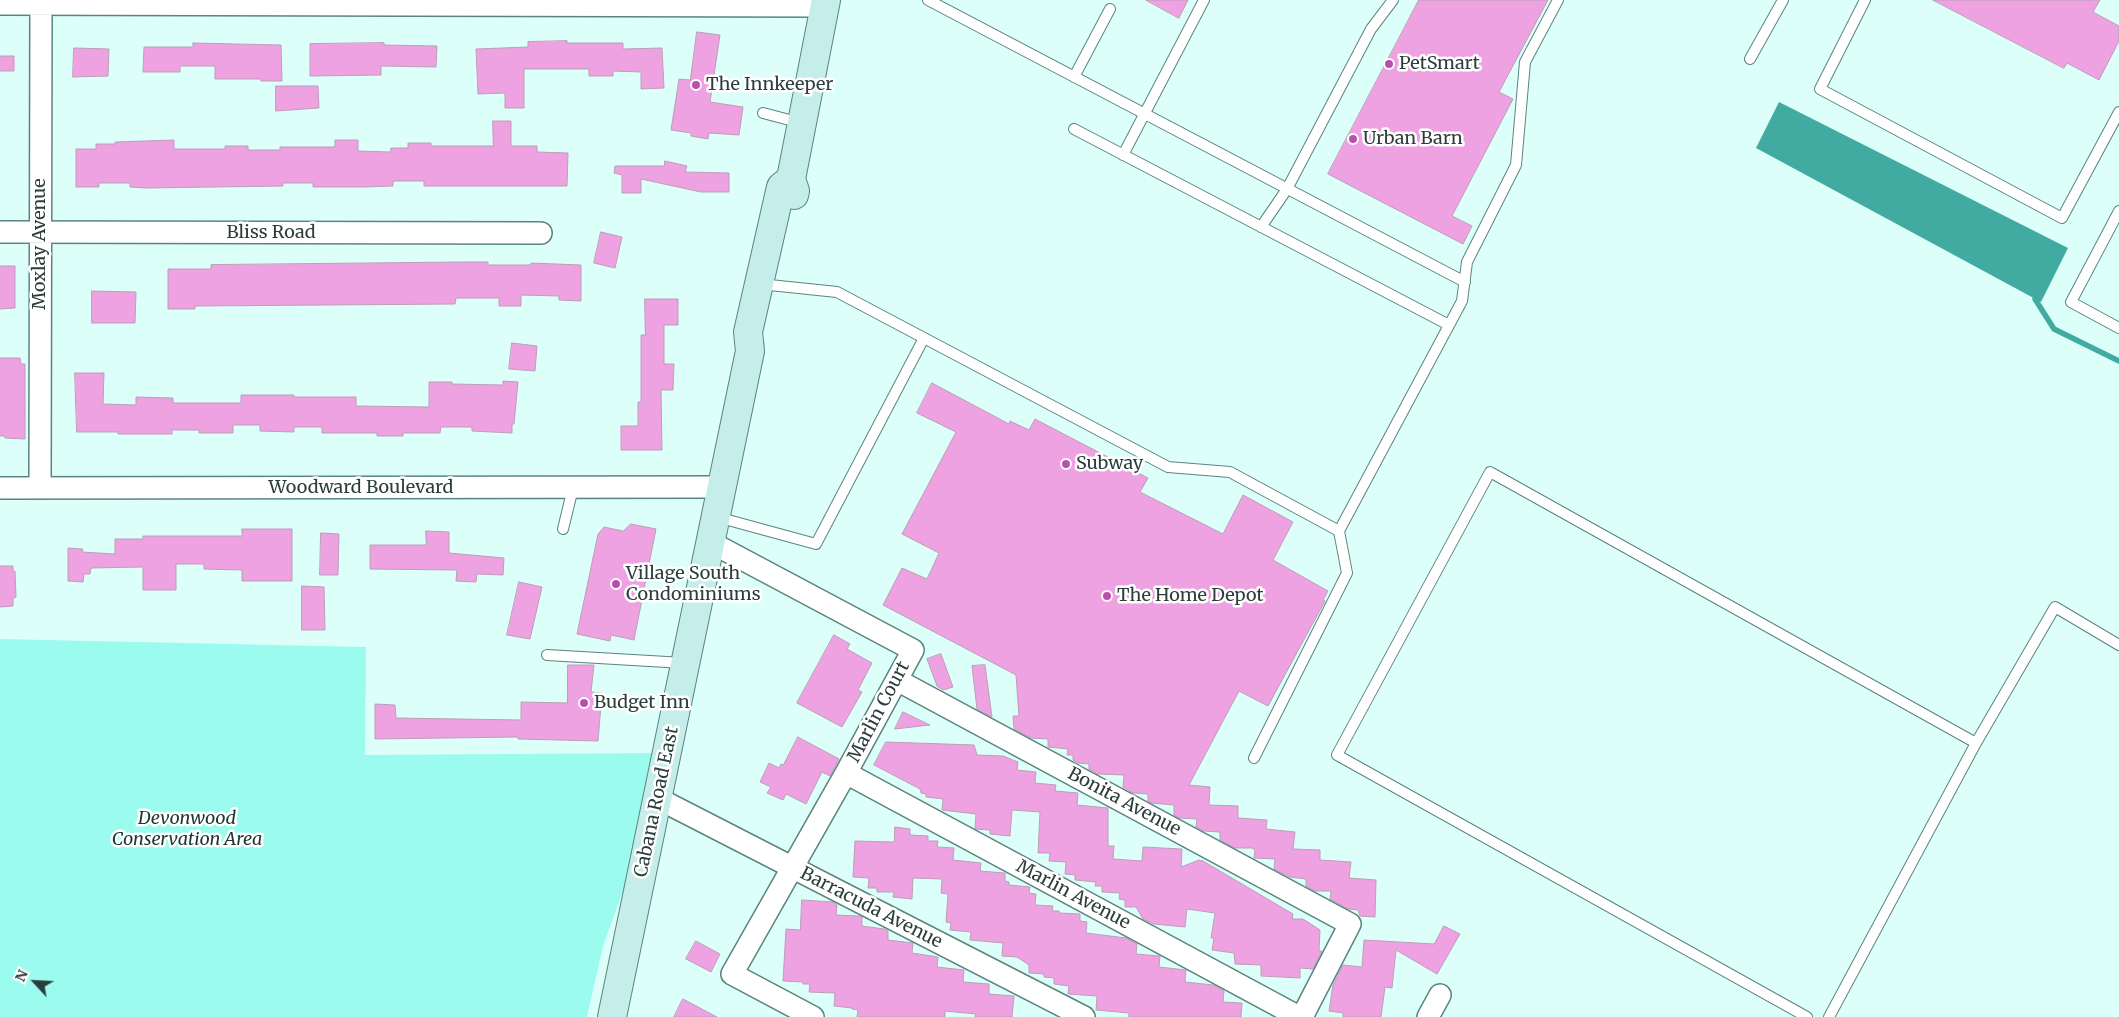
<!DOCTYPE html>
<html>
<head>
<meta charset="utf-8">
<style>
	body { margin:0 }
	#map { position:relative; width:2119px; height:1017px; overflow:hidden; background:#dcfffa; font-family:Merriweather,serif }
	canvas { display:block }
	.north { position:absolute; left:10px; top:957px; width:50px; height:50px; -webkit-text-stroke:4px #fff; paint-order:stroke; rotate:295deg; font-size:14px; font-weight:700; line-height:20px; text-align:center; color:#2c3e3b }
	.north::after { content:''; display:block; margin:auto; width:18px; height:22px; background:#2c3e3b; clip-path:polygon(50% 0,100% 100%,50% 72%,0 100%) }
</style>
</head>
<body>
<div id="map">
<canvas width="2119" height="1017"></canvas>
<div class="north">N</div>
</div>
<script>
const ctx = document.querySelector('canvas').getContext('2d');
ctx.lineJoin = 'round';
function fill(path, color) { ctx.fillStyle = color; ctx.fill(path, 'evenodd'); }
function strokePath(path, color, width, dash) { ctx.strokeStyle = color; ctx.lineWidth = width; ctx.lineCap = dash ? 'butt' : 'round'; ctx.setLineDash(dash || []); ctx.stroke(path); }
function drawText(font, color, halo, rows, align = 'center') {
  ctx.font = font + ' Merriweather,serif'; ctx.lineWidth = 5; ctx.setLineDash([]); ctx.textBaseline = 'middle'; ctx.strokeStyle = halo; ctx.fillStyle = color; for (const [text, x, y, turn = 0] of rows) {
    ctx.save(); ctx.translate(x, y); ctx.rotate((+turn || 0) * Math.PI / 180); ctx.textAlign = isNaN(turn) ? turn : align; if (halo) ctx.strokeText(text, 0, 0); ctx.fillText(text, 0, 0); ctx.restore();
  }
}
fill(new Path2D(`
	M0,639L366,647L365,755L659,753L637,852L603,946L587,1017H0Z`), '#9cfbef');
fill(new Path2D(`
	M1779,102L2068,248L2041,302L1756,148Z`), '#41aba1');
strokePath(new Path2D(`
	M2035,299L2054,329L2119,361`), '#41aba1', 5.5);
const building = new Path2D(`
	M1146,0H1188L1179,18Z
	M1419,0H1548L1499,92L1513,99L1452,216L1472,226L1463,244L1328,174Z
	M1933,0H2100L2093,12L2119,26V41L2099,80L2067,63L2064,68Z
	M697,32L720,35L710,102L743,107L739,135L709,133L708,139L691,136V133L671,130L679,79L690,80Z
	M567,41V43H623V49L662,48L664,88L641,89V72L613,71V76H589V69H524V108H505V93L478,94L476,49L528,47V42Z
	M193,43L281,45L282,81H261L260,79H215V66H180V72H143L144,47H193Z
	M384,43V45L437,46L436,67L381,66V75L310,76V44Z
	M74,48L109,49L108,76L73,77Z
	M0,56H14V71H0Z
	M276,86H318L319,108L276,111Z
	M493,121H511V146H537V152L568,153L567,186H424V181H393V186L365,187H313V183H283V186L147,188L130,187V183H99V187H76V149H96V144H115V142L174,140V149H225V146H248V150H280V147H335V140H358V151L390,152L391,148H408V143H431V146H493Z
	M665,161L687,166L685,172L729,173V192H701L641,179V193H622V175L614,173L615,166H664Z
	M601,232L622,237L615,268L594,263Z
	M462,262H488V265H531V263L581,265V301L559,300V296L521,295V306H499V298H456L455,304L195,306V309H168V269H211V265Z
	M0,266H15V308L0,309Z
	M92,291L136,292L135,323H92Z
	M645,299H678V325H664V364H674L673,390H661L662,450H621V426H638V402H641V335H645Z
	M512,343L537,346L535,371L509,369Z
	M0,358H20L21,364H25V439L5,438V436H0Z
	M75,373H104L103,404L136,405V397L173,398V403H241V395H294V397H356V406L429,407V382H452V384L503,385V381L518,382L514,424H512V433L472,431V427H441L440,433H403V436H377V433H322V427H294V432L260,431V425H233V433H199V430H172V434H118V432H77Z
	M932,383L1009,424L1010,421L1029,430L1035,419L1148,478L1140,492L1223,534L1243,495L1293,522L1273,560L1328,591L1323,600L1325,601L1268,706L1239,691L1189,785L1210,787L1209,805L1238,806V818L1267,820L1266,829L1295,832L1293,849L1320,850V860L1351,862L1349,878L1376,880L1375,917L1360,916L1358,910L1348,909L1330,899L1331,891H1315L1306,886V879L1290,877L1274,869L1275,859L1254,858L1255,850L1252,848H1235L1220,840V832L1204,831L1196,827L1197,819L1179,818L1174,815V805L1151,803L1148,801V794L1133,793L1123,787L1124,775L1098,774L1089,769V764L1078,763L1073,760V755H1067L1068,749L1048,747V739L1031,738L1014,729L1013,716H1019L1016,675L883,605L902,568L927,579L939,553L902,534L956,432L917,413Z
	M631,524L656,529L634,640L611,635L610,641L577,634L598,534L604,527L623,531Z
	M242,529H292V581H242V570L204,569V564H176V590H143V567L91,568L90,574H84L83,582L68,581V548L83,549L82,552L115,554V539H143V536H242Z
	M426,531L449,532V553L504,558L503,575L477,574L476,582L456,581L457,570L370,569V545H426Z
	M321,533L339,534L338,575H320Z
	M0,566H13V571H15L16,597L13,598V606L0,607Z
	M519,582L542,587L530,639L507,635Z
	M302,586L324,587L325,630H302Z
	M834,635L850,644L847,649L872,663L858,690L862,692L842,727L797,703Z
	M941,654L953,687L943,690L937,686L927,659Z
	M568,665H594L591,692L602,693L598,741L518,739V737L375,739V704L395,705L396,718L521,720V702L567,703Z
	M985,665L992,717L977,709L972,666Z
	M903,712L930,725L895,729Z
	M798,737L839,759L830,776L822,772L806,804L786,794L783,800L767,793L771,787L760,782L769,763L779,768L781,764L783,765Z
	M886,742L974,745L977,755L1003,756L1018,762L1017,770L1036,772L1035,783L1056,785L1055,791L1078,793L1077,805L1108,808V846H1114L1113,859L1142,861L1143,847L1182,849L1181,867L1199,860L1203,861L1293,914L1292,919H1303L1320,930L1319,951H1322L1313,969L1300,968V978L1261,976V965L1235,964L1234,953L1212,950L1214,938H1211L1215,913L1187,909L1185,927L1154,924L1143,919L1136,907H1125V900L1119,899L1120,893L1102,892V886H1095L1096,882L1075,880V875L1065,874L1066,862L1049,861L1050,853H1038L1040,812L1012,810L1010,836L990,834V830L975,829L976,814L942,810L943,799L926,797V794L921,793L920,789L874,765Z
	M895,827L910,829V835L928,836V841H938L937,847L954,848L953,860L981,863L980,871L1005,873V881L1009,882V885L1030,887L1029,893L1036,894L1035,905L1053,906L1052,911H1059V913L1080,914V921L1087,922L1086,933L1126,938L1137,944L1136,954L1160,956L1159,967L1186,970L1185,982L1213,985L1224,991L1223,1002L1242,1003L1241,1017H1129V1013L1096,1010L1097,996L1068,994L1069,986L1054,984V978L1044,977V974L1029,973V965L1017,957L1002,956L1003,943L970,940L971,932L950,930L951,923L946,922L948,894L941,893L942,879L913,878L912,899L893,897L894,892H877V888H868L869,878L853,877L855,841L894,842Z
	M802,900L833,902L837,905L836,915L859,916L862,917V926L884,929L888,931V940L913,943L912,953L938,957L937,967L964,970L963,982L989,984V994L1014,996L1012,1017H975L976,1014L945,1011V1017H857L858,1010L852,1009V1008L834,1006L835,993L809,992L810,984H803V982L783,981L786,929L800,930Z
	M1444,926L1460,934L1437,974L1396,950L1392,988L1385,987L1381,1017H1343V1013L1329,1011L1333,985L1343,965L1362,967L1364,940L1434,944Z
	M696,941L720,954L711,972L686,959Z
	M683,999L717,1017H674Z`);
fill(building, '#eea2e2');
strokePath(building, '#bb9fb6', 1);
const service = new Path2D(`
	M928,0L1465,282
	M1865,0L1820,89L2062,218L2119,112
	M1750,59L1783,0
	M1074,77L1110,9
	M763,113L801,123
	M1074,129L1449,325
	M1123,155L1204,0
	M2119,211L2071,302L2119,328
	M1261,227L1287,189L1371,29L1393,0
	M760,284L837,292L1168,467L1230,472L1339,531L1347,573L1254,758
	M717,517L816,544L924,338
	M563,529L573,488
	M1339,531L1462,301L1467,262L1516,165L1525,62L1558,0
	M547,655L684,663
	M1807,1017L1337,755L1490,472L1976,743L2055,607L2119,645
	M1829,1017L1976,743`);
const minor = new Path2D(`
	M0,4L825,6
	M0,232L541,233
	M0,488L722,487
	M40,488L41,0
	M710,542L913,650L846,773L732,974L813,1017
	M897,680L1350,924L1302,1017
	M846,773L1299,1017
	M657,798L1084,1017
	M1428,1017L1440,995`);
const secondary = new Path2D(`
	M794,195L795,191L791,179L826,0
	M612,1017L750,351L748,332L781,187L791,179`);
strokePath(service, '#5b847e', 12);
strokePath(minor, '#5b847e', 24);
strokePath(secondary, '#5b847e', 30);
strokePath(service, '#fff', 10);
strokePath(minor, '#fff', 21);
strokePath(secondary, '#c5eeea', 28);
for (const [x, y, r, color] of [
	[1389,64,5,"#bb4faf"],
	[696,85,5,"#bb4faf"],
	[1353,139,5,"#bb4faf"],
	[1066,464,5,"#bb4faf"],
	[616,584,5,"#bb4faf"],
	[1107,596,5,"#bb4faf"],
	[584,703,5,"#bb4faf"]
]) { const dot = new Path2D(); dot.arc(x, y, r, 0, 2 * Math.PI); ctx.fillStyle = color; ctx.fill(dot); strokePath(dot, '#fff', 2); }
drawText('18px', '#2c3e3b', '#fff', [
	["PetSmart",1399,64],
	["The Innkeeper",706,85],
	["Urban Barn",1363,139],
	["Subway",1076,464],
	["Village South",626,574],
	["Condominiums",626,595],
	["The Home Depot",1117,596],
	["Budget Inn",594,703]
], 'left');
drawText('18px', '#2c3e3b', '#fff', [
	["Bliss Road",271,233],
	["Moxlay Avenue",40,244,-90],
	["Woodward Boulevard",361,488],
	["Marlin Court",879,712,-62],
	["Cabana Road East",657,802,-78],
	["Bonita Avenue",1124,802,28],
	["Marlin Avenue",1073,895,28],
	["Barracuda Avenue",871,908,27]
]);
drawText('italic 18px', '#1d3532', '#fff', [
	["Devonwood",187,819],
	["Conservation Area",187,840]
]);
</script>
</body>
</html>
